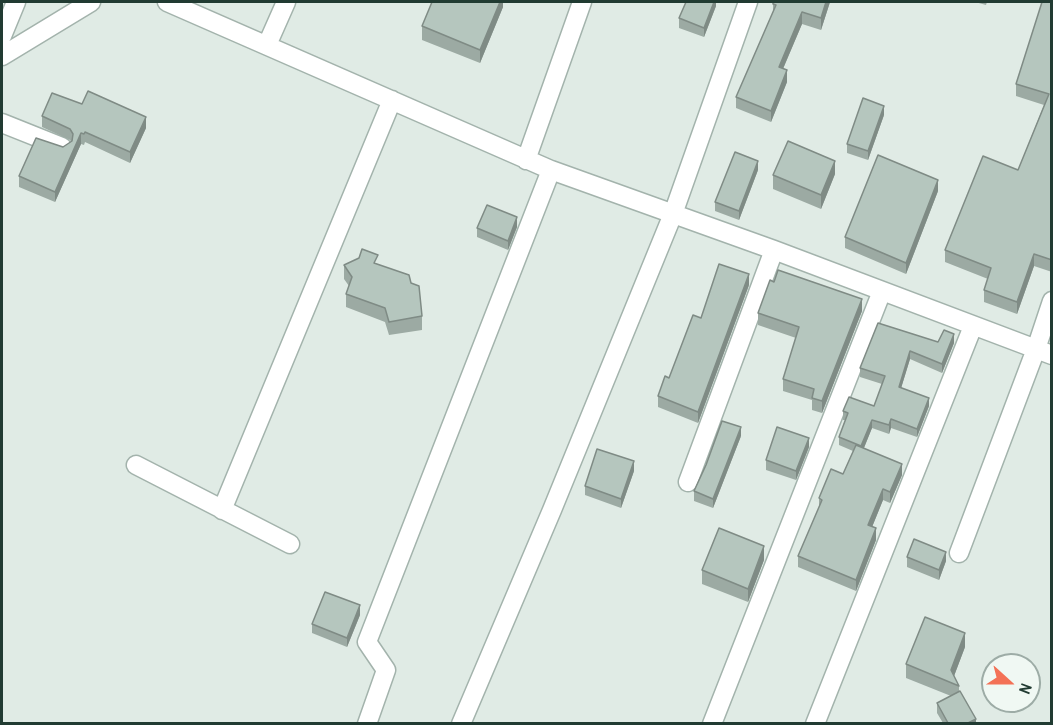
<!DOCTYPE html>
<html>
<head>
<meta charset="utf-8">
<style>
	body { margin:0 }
	#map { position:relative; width:1053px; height:725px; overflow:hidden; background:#e0ebe5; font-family:"Archivo Narrow",sans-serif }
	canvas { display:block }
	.frame { position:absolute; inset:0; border:3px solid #213b32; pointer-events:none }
	.north { position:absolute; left:981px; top:653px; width:60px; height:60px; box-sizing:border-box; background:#f0f8f3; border:2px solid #9daca6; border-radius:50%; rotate:111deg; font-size:16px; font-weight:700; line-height:24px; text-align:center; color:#213b32 }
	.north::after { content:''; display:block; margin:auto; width:21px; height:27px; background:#f37156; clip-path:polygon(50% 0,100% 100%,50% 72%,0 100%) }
</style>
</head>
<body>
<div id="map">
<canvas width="1053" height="725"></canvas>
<div class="frame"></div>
<div class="north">N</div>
</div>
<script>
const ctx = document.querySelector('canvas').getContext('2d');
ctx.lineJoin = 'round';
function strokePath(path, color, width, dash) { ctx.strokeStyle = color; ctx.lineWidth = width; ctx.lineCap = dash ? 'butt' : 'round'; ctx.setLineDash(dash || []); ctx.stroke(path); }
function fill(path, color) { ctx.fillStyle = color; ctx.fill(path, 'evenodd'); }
const minor = new Path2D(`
	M167,2L551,170L774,250L1052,355
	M2,36L16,2
	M267,45L286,2
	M2,56L91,2
	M2,123L62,147
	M526,160L582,2
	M136,465L290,544
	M688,482L774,250
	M222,510L392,100
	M959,553L1036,349L1052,301
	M367,724L386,670L367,642L551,170
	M461,724L552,510L673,214L748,2
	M712,724L882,291
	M815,724L973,326`);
strokePath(minor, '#a3b3ac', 21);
strokePath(minor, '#fff', 18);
fill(new Path2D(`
	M503,2V7L480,63L422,40V26Z
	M716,2V6L704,37L679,28V18Z
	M830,2L821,30L802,24L783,69L787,82L771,122L736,108V97L773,12V4Z
	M975,2H987L986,5Z
	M1052,2V272L1034,266L1017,314L984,302V290L988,279L945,262V250L1018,170L1044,105L1016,96V84Z
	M884,115L868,160L847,153V144Z
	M42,116L146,128L130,163L85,142L84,145L81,144L55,202L19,187V176L71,142L70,140L42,127Z
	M758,170L739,220L715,211V202Z
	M835,174L821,209L773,189V175Z
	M938,191L906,274L845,248V237Z
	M517,227L508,250L477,237V228Z
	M378,264L422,316V330L389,335L385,322L346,307V294L349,286L344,279V265Z
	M774,282L862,311L822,413L812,410V400L783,391V379L796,338L758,325V313Z
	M749,285L698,423L658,407V396L669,378L701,318Z
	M878,323L938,342L954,343L942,373L910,359L901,388L929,406L917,437L891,428L889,434L872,428L864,448L902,475L890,503L883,500L872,527L876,540L856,591L798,567V556L819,507V498L843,474L853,451L839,445V437L845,420H843V411L874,406L882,384L860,377V368Z
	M741,436L713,508L694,501V491Z
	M809,447L796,480L766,470V460Z
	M634,471L621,508L585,495V486Z
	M907,557L946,561L939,580L907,567Z
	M764,560L748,602L702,584V570Z
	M360,615L347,647L312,633V624Z
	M965,647L954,676L959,686V691L976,723H943L937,713V703L951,696L906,678V664Z`), '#9caaa3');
fill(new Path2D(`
	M500,2H503V7L480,63V50Z
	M714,2H716V6L704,37V28Z
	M826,2H830L821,30V18Z
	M802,12V24L779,78V67Z
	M787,70V82L771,122V111Z
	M884,106V115L868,160V151Z
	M146,117V128L130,163V152Z
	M81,133V144L55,202V192Z
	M758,161V170L739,220V211Z
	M835,161V174L821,209V195Z
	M938,180V191L906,274V263Z
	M517,217V227L508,250V241Z
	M1034,254V266L1017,314V302Z
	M749,274V285L698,423V412Z
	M862,299V311L822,413V401Z
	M954,334V343L942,373V364Z
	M910,351V359L899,395V387Z
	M929,398V406L917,437V429Z
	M891,419V428L889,434V425Z
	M872,420V428L861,455V446Z
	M741,427V436L713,508V499Z
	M809,438V447L796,480V471Z
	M634,461V471L621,508V499Z
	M902,464V475L890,503V492Z
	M883,489V500L868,537V525Z
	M876,528V540L856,591V580Z
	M764,546V560L748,602V589Z
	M946,552V561L939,580V570Z
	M360,605V615L347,647V638Z
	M965,633V647L951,684V670Z
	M976,719V723H968Z`), '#7f8b85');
const building = new Path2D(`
	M432,2H500L480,50L422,26Z
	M686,2H714L704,28L679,18Z
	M773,2H826L821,18L802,12L779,67L787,70L771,111L736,97L776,5L773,4Z
	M1042,2H1052V260L1034,254L1017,302L984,290L991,268L945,250L983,156L1018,170L1049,94L1016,84Z
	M88,91L146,117L130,152L85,132L84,134L81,133L55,192L19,176L36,138L63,147L72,141L73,134L70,129L42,116L52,93L82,104Z
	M863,98L884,106L868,151L847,144Z
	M788,141L835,161L821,195L773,175Z
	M735,152L758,161L739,211L715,202Z
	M878,155L938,180L906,263L845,237Z
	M487,205L517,217L508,241L477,228Z
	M362,249L378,255L374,263L409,275L411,283L419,286L422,316L389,322L385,308L346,294L352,277L344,265L359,258Z
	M719,264L749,274L698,412L658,396L665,376L669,378L693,315L701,318Z
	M778,270L862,299L822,401L812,398L814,389L783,379L799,327L758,313L770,280L774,282Z
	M878,323L938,342L944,330L954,334L942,364L910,351L899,387L929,398L917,429L891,419L889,425L872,420L861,446L839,437L848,413L843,411L849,397L874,406L885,376L860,368Z
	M722,421L741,427L713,499L694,491L706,465Z
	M777,427L809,438L796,471L766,460Z
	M856,445L902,464L890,492L883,489L868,525L876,528L856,580L798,556L822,500L819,498L831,469L843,474Z
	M597,449L634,461L621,499L585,486Z
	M719,528L764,546L748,589L702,570Z
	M914,539L946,552L939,570L907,557Z
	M325,592L360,605L347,638L312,624Z
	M925,617L965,633L951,670L959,686L906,664Z
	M960,691L976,719L968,723H948L937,703Z`);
fill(building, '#b5c6be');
strokePath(building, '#7f8b85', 1.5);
</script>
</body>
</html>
